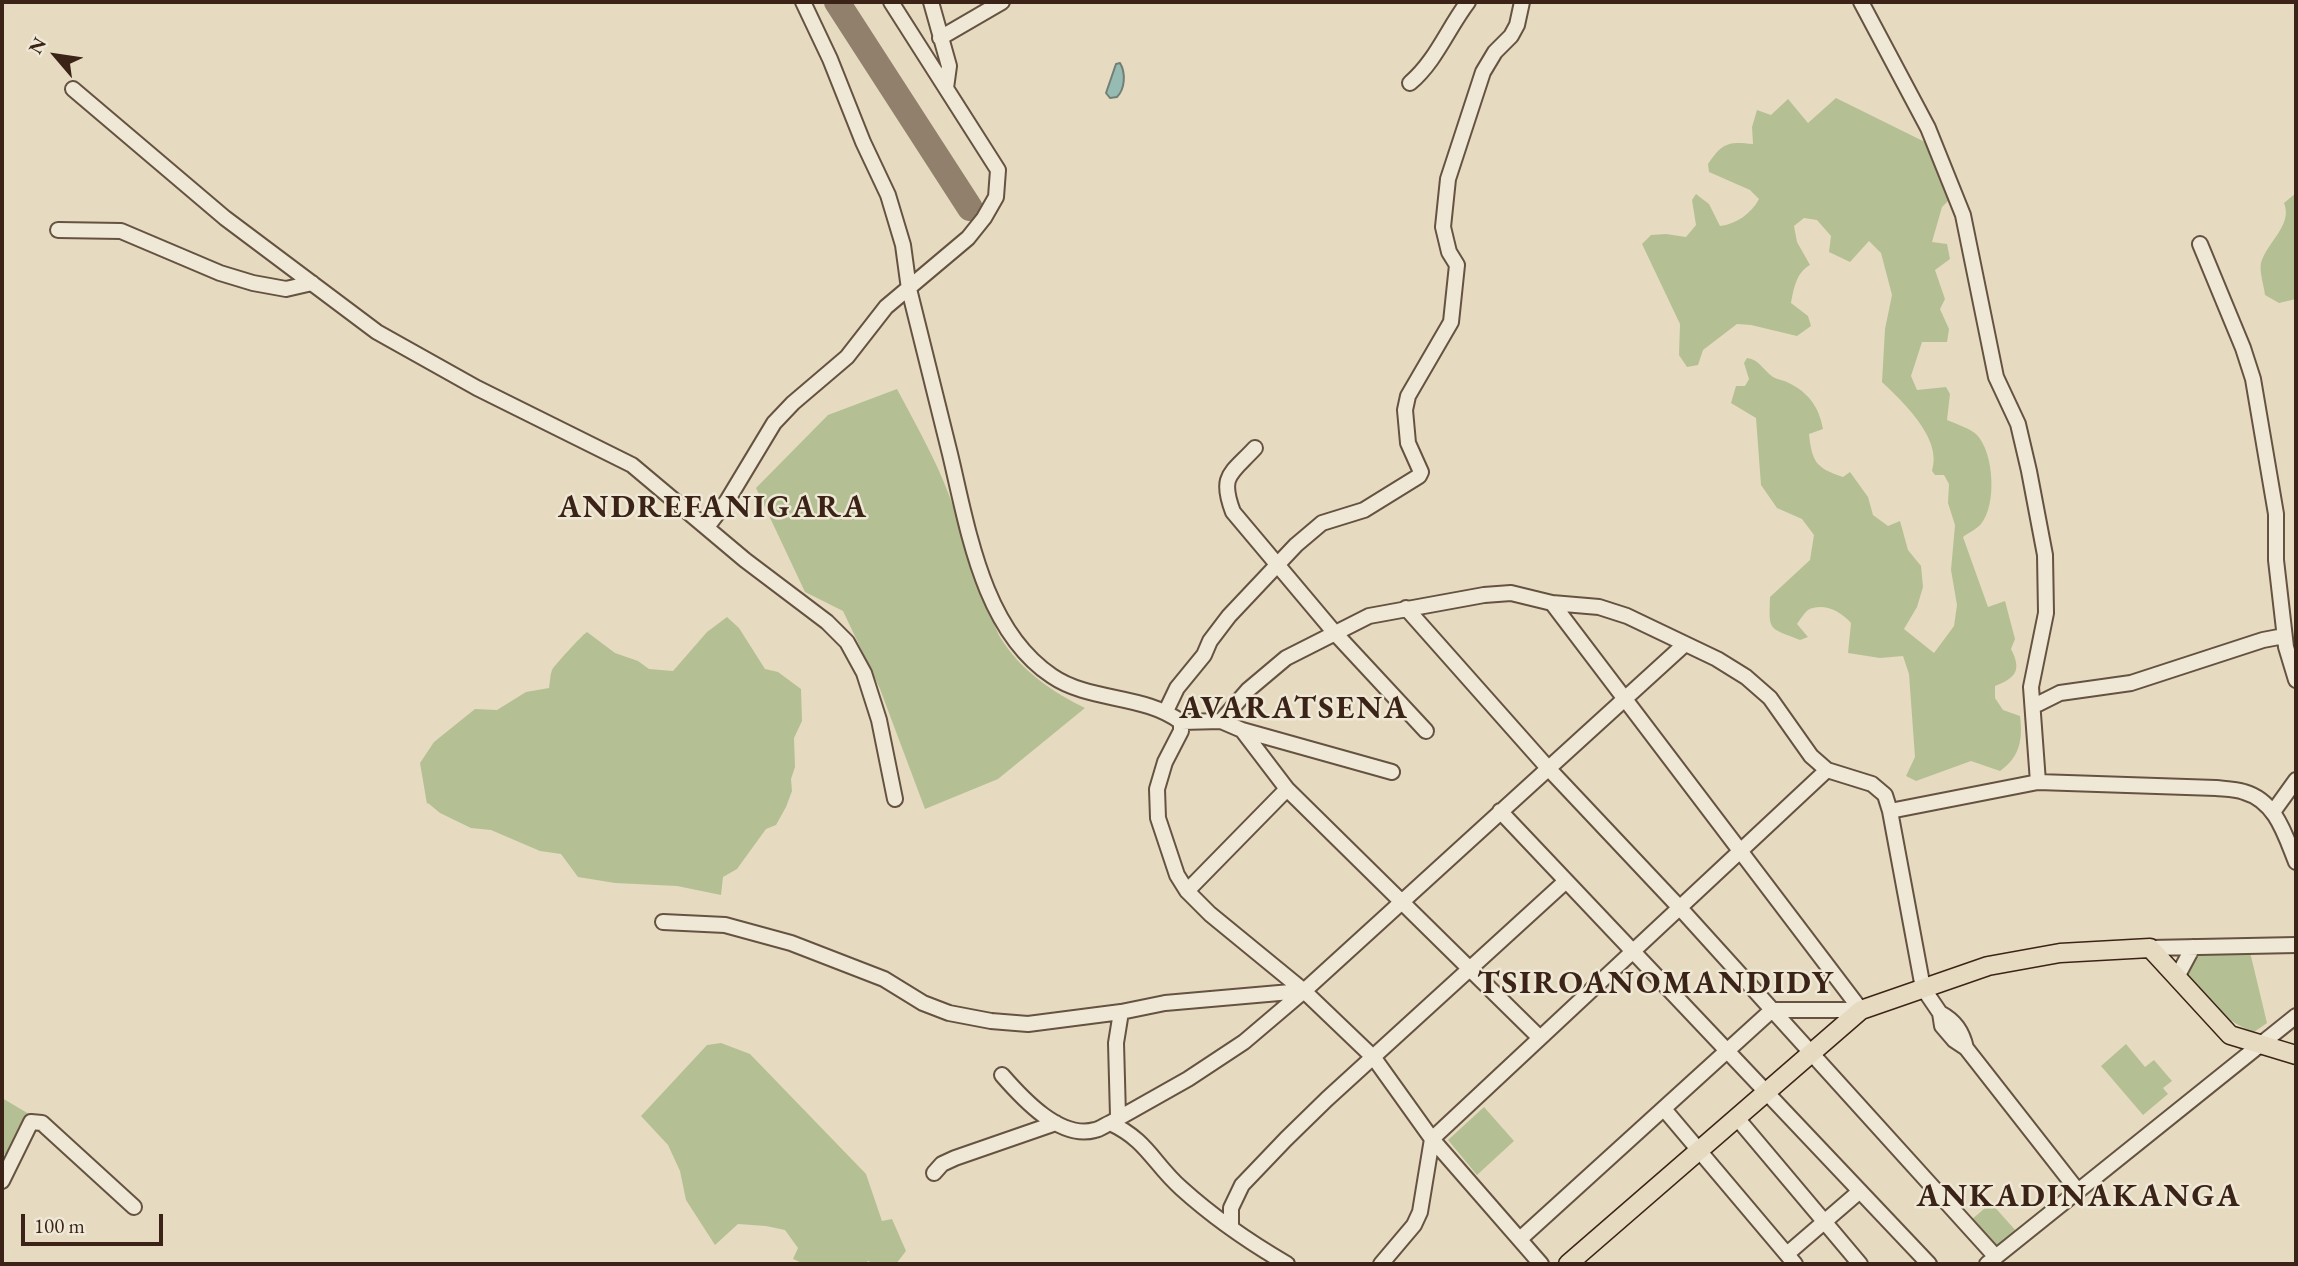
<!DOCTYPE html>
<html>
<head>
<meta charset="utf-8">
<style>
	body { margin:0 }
	#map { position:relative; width:2298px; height:1266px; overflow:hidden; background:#e6dbc0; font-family:"EB Garamond",serif }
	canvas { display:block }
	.frame { position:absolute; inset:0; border:4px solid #3b2417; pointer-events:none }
	.north { position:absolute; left:21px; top:21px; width:70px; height:70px; -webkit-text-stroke:5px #efe8d6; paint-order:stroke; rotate:299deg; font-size:19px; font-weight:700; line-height:28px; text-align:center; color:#3b2417 }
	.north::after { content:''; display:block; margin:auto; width:24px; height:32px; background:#3b2417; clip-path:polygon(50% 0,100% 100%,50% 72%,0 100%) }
	.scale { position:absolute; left:21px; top:1214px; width:142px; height:32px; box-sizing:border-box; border:4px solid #3b2417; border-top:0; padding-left:9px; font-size:21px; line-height:24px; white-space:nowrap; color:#3b2417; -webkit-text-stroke:5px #efe8d6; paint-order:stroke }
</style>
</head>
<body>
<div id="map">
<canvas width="2298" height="1266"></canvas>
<div class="frame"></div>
<div class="north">N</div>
<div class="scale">100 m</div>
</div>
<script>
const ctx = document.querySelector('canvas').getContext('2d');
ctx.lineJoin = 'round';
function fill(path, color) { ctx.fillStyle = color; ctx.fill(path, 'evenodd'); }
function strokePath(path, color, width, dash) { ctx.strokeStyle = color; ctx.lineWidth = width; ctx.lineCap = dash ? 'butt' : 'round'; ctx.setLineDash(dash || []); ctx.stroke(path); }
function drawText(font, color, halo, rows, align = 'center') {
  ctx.font = font + ' "EB Garamond",serif'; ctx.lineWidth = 5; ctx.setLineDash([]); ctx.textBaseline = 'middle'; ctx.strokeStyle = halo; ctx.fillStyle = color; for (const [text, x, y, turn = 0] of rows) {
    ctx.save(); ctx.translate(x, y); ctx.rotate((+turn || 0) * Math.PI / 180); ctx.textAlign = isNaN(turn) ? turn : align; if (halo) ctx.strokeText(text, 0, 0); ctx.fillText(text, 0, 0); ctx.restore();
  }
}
fill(new Path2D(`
	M1836,98L1929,144L1947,192L1949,200L1942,207L1932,242L1947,244L1950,259L1935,270L1945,299L1940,309L1949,329L1947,342H1922L1911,376L1917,390L1946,387L1950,394L1947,420C1956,424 1970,428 1977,435C1994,453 1997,505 1981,524C1977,529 1968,533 1963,537L1988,607L2005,601L2015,639L2011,649C2022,670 2016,678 1995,686V698L2003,710L2020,716C2023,739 2020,757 2000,771L1971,761L1916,781L1906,776L1915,757L1909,674L1903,656L1880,658L1848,653L1851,623C1841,612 1824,602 1808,610C1804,613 1800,620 1797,624L1808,637L1800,640C1768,627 1769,632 1770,597L1810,560L1814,535L1802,519L1777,508L1761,485L1756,418L1731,403L1736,386H1745L1749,379L1744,363L1747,358C1760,360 1763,370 1773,377C1778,380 1784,380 1789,383C1809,393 1819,407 1823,429L1809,434C1812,462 1816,468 1843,477L1850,472L1868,497L1873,515L1888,526L1900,521L1908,550L1921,566L1923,587L1917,607L1904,629L1934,653L1954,626L1957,605L1951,570L1955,525L1948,503L1949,484L1944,475H1935L1932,471C1943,439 1903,402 1882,382L1885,329L1892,295L1881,253L1869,241L1850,262L1829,252L1831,236L1817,220L1804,218L1794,226L1797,242L1810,265C1796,273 1794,288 1791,303L1808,316L1811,326L1797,336L1751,325L1737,324L1703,350L1698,365L1687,367L1679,355L1680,324L1642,244L1651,235L1666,234L1686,237L1696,225L1692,200L1696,194L1709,204L1720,226C1736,224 1751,214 1759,199L1750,190L1709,172L1708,164C1722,143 1728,141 1753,144L1752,127L1757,110L1771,115L1788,99L1808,123Z
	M2296,193V299L2279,303L2265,295C2264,286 2259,271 2261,263C2267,242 2293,225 2284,203Z
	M897,389C915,423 935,458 949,495C963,532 973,570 988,607C992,616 995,628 1000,637C1020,670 1051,691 1085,708L998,779L925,809L880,689L843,611L805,592L756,488L828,415Z
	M727,617L739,628L765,669L778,672L801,689L802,721L794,738L795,767L791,779L792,791L786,807L776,825L766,829L737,869L723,877L721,895L677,886L615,883L578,877L561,854L540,851L491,830L471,828L440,813L428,803L427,804L420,763L434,742L475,709L497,710L526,692L549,688C550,682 550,675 552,670C554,666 582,635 587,632L615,653L638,661L649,669L673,671L707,632Z
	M2250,952L2267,1023L2254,1032C2222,1020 2208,1002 2186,977L2198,954Z
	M721,1043L750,1054L866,1174L882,1221L892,1219L906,1251L896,1264H875L868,1261L864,1264H804L793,1259L798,1248L785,1230L766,1226L738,1224L715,1245L686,1200L680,1171L668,1145L641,1116L707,1045Z
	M2126,1044L2145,1067L2154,1060L2172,1081L2163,1088L2168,1094L2143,1115L2101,1066Z
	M2,1098L29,1114L9,1155L2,1154Z
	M1484,1107L1514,1141L1477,1175L1448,1140Z
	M1991,1203L2017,1232L1997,1249L1971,1220Z`), '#b4c093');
const water = new Path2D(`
	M1120,63C1126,73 1125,89 1117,97L1110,98L1106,93L1116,64Z`);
fill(water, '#96bbb3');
strokePath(water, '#727f75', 2);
strokePath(new Path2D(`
	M837,2L970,208`), '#90806c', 26);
const minor = new Path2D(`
	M803,2L830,59L863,142L888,195L903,245L909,289C923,344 936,399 950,454C968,529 983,630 1052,676C1090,702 1144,694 1181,722V731L1165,762L1157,789L1158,818L1177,875L1187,891L1210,914L1304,991L1374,1058L1432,1139L1541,1264
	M931,2L949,66L946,88
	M1861,2L1928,128L1963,215L1996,377L2018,424L2029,471L2045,555L2046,613L2031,687L2038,782
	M940,38L1002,2
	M1410,83C1436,61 1448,28 1468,2
	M73,89L225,218L377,332L477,388L632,465L745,560L827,622L847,642L864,673L879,720L895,799
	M58,230L121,231L220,273L253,283L286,289L312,283
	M2200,244L2243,348L2253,379L2276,514V560L2286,647L2296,680
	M1255,448C1231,474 1219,475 1233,512L1334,632L1426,731
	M707,527L727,501L774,423L793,403L847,357L886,307L968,238L984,218L996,197L998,170L891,2
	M1552,603L1861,1010
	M1406,608L1548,768L1680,908L1996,1257
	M2038,704L2060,693L2131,683L2263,640L2284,636
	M1166,711L1177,688L1204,655L1210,641L1229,616L1296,545L1322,523L1364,510L1419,476L1421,472L1408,443L1405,410L1408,396L1451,322L1457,265L1449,252L1443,227L1448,179L1483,72L1495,52L1511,36L1517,25L1522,2
	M1221,721L1242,730L1287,789L1540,1038
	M1181,722L1221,721L1248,690L1286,658L1369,616L1484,595L1511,593L1552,603L1599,607L1627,616L1717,659L1746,677L1770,698L1811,756L1827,770
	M1242,730L1392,772
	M1500,811L1929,1264
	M1890,811L2038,782L2216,788C2225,789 2235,789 2244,792C2276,801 2285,835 2296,862
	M2273,812L2296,780
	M1187,891L1287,789
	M663,922L725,925L791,943L884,979L923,1003L949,1013L991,1021L1028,1024L1121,1012L1165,1003L1302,991
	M2150,948L2296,945
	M2177,977L2193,947
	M1940,1013C1955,1021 1962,1031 1966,1048
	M1002,1075C1022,1098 1060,1140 1095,1130C1100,1129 1105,1125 1110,1123C1147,1140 1153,1163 1181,1188C1213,1217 1249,1242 1287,1264
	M1664,1109L1795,1264
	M1118,1116L1116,1043L1121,1012
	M1737,1118L1860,1264
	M1110,1123L1188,1079L1244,1042L1304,991L1685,644
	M934,1173L942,1164L955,1158L1056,1123
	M2,1181L31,1122L42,1123L134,1207
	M1231,1228V1208L1242,1185L1286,1139L1327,1099L1566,881
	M1520,1239L1772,1010H1861
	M1787,1254L1860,1191
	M1381,1264L1414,1225L1420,1212L1432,1139L1827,770L1872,784L1885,795L1890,811L1923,988L1940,1013L1942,1026L1954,1040L1966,1048L2078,1191
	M1987,1264L2296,1016`);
const major = new Path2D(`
	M1568,1264L1861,1010L1988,966L2060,953L2150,948L2230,1035L2296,1055`);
strokePath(minor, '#665241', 18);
strokePath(major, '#3b2417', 21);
strokePath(minor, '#efe8d6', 14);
strokePath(major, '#e6dbc0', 18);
ctx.letterSpacing = '2px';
drawText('bold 32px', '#3b2417', '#efe8d6', [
	["ANDREFANIGARA",713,508],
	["AVARATSENA",1294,709],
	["TSIROANOMANDIDY",1656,984],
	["ANKADINAKANGA",2079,1197]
]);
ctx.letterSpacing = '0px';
</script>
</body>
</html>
